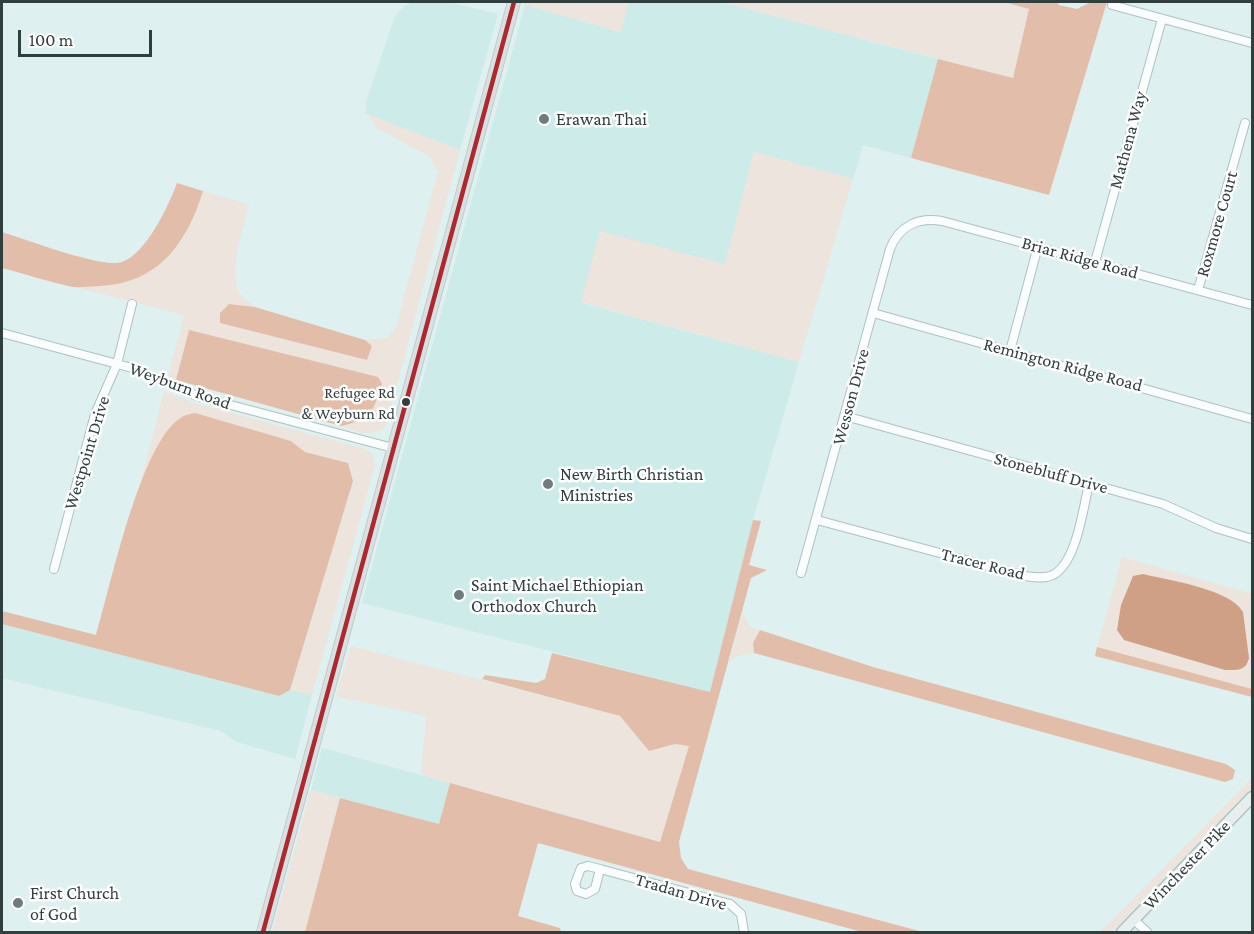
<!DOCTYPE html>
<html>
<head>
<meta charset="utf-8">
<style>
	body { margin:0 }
	#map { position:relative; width:1254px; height:934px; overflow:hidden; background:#def0ef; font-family:"Crimson Pro",serif }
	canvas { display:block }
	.frame { position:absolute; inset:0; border:3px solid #313e3e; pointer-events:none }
	.scale { position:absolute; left:18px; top:30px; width:134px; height:27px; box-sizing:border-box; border:3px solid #313e3e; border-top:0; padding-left:8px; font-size:18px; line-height:21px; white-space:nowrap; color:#313e3e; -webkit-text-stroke:4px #fff; paint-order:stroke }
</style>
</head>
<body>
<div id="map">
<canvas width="1254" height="934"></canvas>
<div class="frame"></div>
<div class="scale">100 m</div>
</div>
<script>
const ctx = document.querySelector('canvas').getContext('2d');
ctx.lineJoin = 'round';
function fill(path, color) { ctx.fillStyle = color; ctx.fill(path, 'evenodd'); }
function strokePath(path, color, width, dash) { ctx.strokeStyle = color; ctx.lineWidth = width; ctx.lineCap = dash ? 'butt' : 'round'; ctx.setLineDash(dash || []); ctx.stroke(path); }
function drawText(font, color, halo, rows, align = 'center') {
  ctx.font = font + ' "Crimson Pro",serif'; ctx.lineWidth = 5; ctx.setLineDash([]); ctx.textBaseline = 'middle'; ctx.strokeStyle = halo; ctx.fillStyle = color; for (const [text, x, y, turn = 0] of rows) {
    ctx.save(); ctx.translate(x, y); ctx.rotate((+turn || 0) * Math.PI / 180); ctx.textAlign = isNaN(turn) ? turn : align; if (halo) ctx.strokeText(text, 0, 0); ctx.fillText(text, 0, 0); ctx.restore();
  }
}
fill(new Path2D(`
	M415,2L452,3L498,14L460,150L367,114L366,102L395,16L405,5Z
	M629,2H721L938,59L911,158L863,145L853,179L754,152L725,264L600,232L582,303L799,362L753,520L710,692L362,603L525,5L620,32Z
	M2,624L278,696L290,690L312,695L295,759L237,742L221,731L2,678Z
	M322,748L450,783L439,824L311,790Z`), '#ccebe9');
fill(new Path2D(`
	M526,2H629L621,32L525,5Z
	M721,2H1003L1029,9L1013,78Z
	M367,114L460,150L386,426C372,439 357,431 341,426L362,421L189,330L176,380L168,376L184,315L75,287C150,283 180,265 203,191L249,204C244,225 227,275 240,294C243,299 251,303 255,307L229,304L372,346L365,340L387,338L396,327L438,171L430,157L377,128Z
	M754,152L853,179L799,362L581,302L600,231L725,264Z
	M164,391L191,402L365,449L373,455L375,465L312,695L290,690L353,481L348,463L305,452L291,441L141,481Z
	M1122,557L1252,594V689L1097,647Z
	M742,613L752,628L760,630L753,643L754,653L738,656L729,663Z
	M351,646L620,716L649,751L675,744L690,745L660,842L421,775L426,716L336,696Z
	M1252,778V787L1112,932H1100Z
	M311,790L340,798L305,932H272Z`), '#ede4dd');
fill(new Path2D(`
	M1004,2H1057L1059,5L1077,9L1091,2H1107L1049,195L911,158L938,59L1013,78L1029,9Z
	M177,183L203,191C187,243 159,283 100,286C91,286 81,288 73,287C49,282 25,274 2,268V232C25,239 103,269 122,262C146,254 169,205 177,183Z
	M229,304L255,307L365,340L372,346L367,360L220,323V313Z
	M189,330L378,377L382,384C373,413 371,419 341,426L176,380Z
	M195,413L291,441L305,452L348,463L353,481L290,690L279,696L2,624V611L96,635C110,588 141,440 182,417C185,415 191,414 195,413Z
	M753,520L761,521L749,565L767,570L751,578L679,842L681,858L688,869L923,932H862L538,843L518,916L560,928L561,932H305L340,798L439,824L450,783L660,842L689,746L675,744L649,751L620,716L482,679L485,675L536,683L545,679L552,653L710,692Z
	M760,630L873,667L1226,764L1235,770L1233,779L1225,782L754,653L753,643Z
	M1097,647L1252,689V697L1095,656Z`), '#e2beaa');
fill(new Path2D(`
	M1143,574C1167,580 1231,589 1243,612L1249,658C1246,671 1238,670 1225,670L1124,640L1117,630L1121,605L1133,576Z`), '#d0a086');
const minor = new Path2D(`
	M1112,5L1252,43
	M1095,262L1162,19
	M1198,290L1245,123
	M873,313L1252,419
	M2,333L132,368L197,396L393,448
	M1010,351L1038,246
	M845,416L1163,504L1216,528L1252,539
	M817,520L1025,576C1034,577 1044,579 1053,575C1077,562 1083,508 1089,484
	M54,569L95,414L117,364L132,304
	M801,573L890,249C899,226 918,217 942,221L1252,305
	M588,866L600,869L595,889L586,894L577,891L575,884L581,868Z
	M600,869L730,904L741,914L744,932
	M1134,920L1147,932`);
const secondary = new Path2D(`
	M1122,932L1252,797`);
const primary = new Path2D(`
	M263,932L514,2`);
strokePath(minor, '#b1c0bf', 10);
strokePath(secondary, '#b1c0bf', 13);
strokePath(primary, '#c2cbcb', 14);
strokePath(minor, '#fafdfd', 8);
strokePath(secondary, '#e8eeee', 10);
strokePath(primary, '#d6e1e1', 12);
strokePath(new Path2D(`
	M263,932L514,2`), '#af272f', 4.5);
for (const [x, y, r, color] of [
	[544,119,6,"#6e7c7c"],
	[406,402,5,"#313e3e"],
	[548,484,6,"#6e7c7c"],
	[459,595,6,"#6e7c7c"],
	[18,903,6,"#6e7c7c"]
]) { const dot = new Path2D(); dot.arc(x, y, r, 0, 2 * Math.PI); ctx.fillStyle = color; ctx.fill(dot); strokePath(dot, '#fff', 2); }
drawText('16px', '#313e3e', '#fff', [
	["Refugee Rd",395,393],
	["& Weyburn Rd",395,414]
], 'right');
drawText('18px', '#313e3e', '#fff', [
	["Erawan Thai",556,119],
	["New Birth Christian",560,474],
	["Ministries",560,495],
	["Saint Michael Ethiopian",471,585],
	["Orthodox Church",471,606],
	["First Church",30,893],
	["of God",30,914]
], 'left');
drawText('18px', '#313e3e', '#fff', [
	["Mathena Way",1128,140,-75],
	["Roxmore Court",1217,224,-74],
	["Briar Ridge Road",1080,258,15],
	["Remington Ridge Road",1063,365,15],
	["Weyburn Road",180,386,20],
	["Wesson Drive",851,397,-75],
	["Westpoint Drive",87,453,-73],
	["Stonebluff Drive",1051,473,15],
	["Tracer Road",983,564,14],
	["Winchester Pike",1187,865,-46],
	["Tradan Drive",681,892,16]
]);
</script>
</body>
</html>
